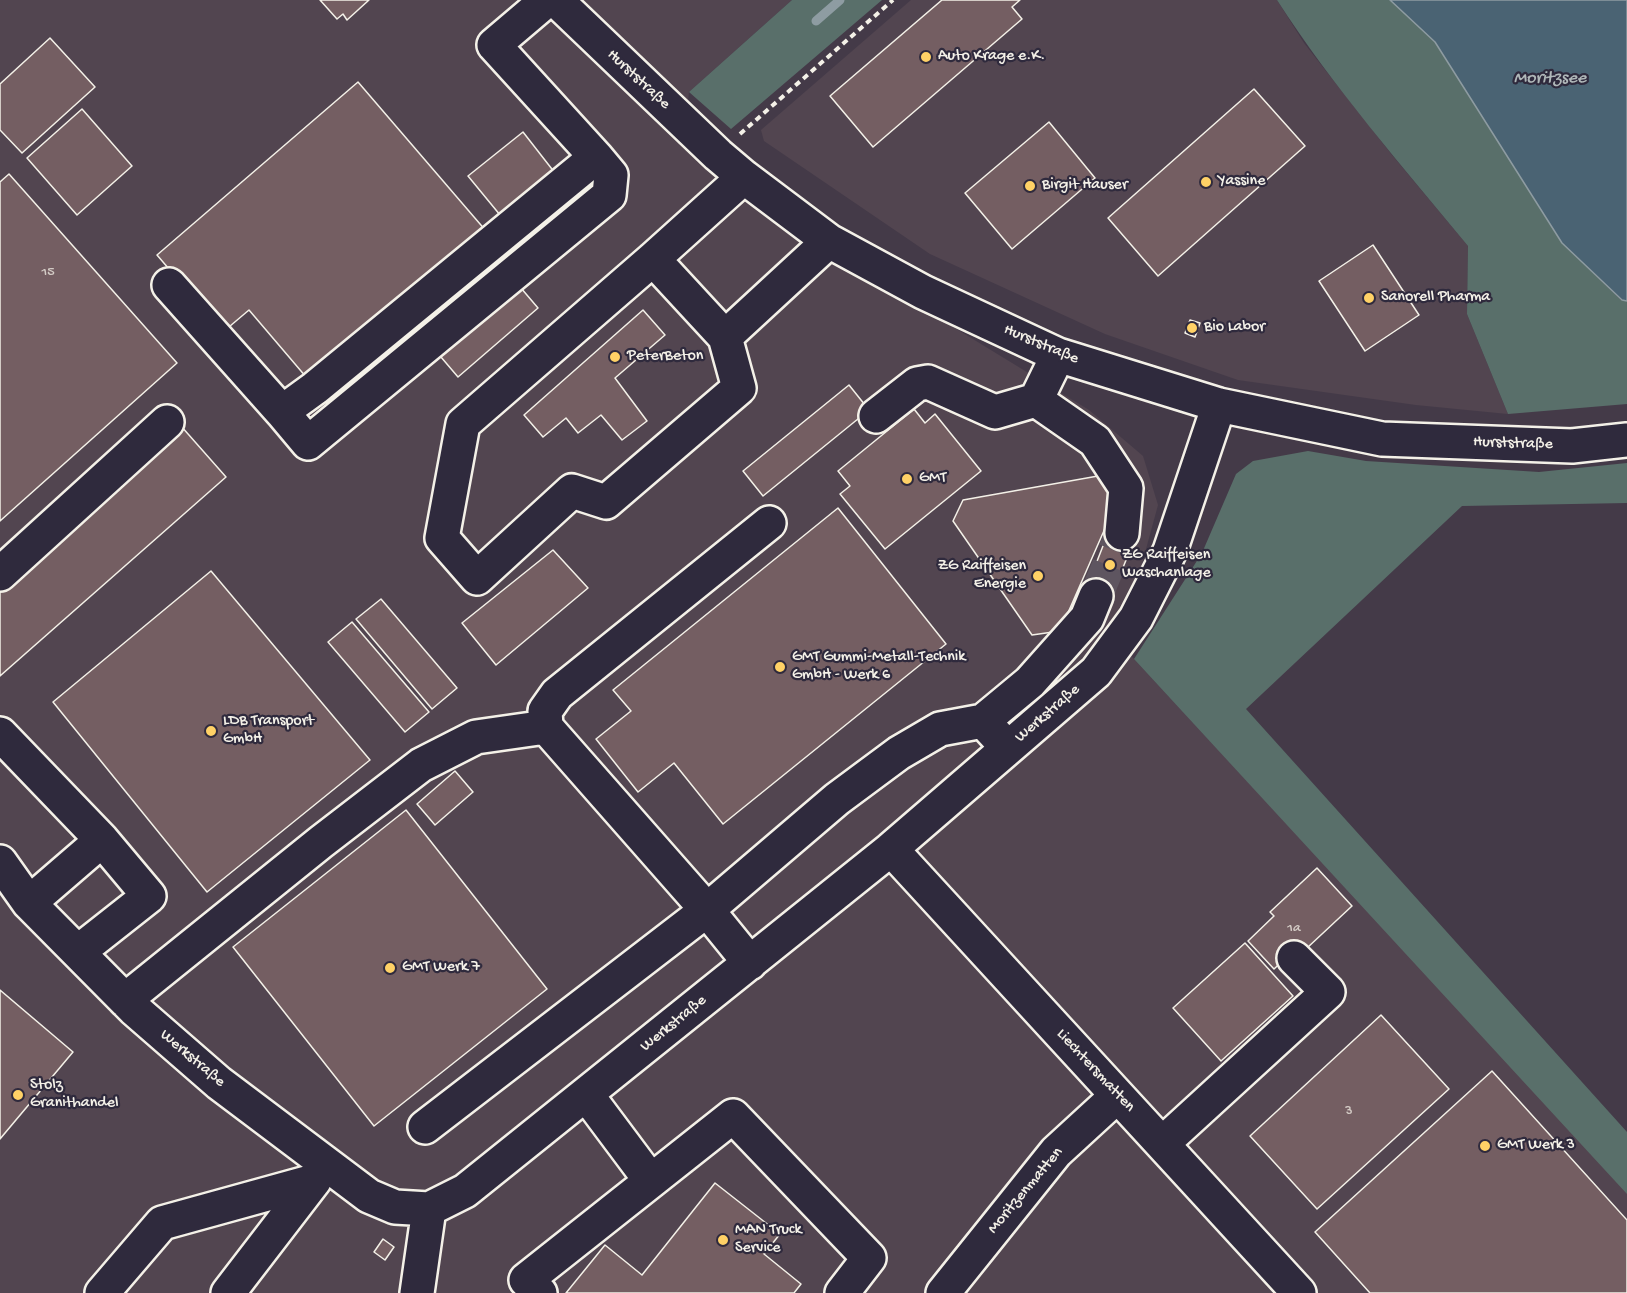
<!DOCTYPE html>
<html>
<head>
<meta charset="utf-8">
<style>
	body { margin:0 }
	canvas { display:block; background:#443a48 }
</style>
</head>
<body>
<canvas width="1627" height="1293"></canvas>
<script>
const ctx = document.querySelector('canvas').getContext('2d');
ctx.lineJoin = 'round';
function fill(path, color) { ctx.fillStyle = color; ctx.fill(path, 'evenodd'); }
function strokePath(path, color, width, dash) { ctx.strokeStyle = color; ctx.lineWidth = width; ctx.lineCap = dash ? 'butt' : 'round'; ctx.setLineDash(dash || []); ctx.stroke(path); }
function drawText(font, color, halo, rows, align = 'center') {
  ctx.font = font + ' "Gochi Hand",sans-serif'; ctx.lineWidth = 4.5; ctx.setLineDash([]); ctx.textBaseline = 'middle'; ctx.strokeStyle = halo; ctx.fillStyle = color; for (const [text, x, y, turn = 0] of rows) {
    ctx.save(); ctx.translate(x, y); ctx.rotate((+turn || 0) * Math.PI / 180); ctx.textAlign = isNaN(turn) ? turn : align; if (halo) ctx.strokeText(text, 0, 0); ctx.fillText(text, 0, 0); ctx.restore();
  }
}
fill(new Path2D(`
	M0,0H792L689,92L683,148L796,231L1089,410L1143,456L1158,505L1137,582L1109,632L1627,1192V1293H0Z
	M911,0H1277L1304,43L1392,155L1468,246L1467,314L1508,414L1416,405L1238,380L1105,334L930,254L764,141L761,130Z`), '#524550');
fill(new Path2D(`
	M792,0H882L731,129L689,92Z
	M1277,0H1390L1435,42L1562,243L1621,300L1627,301V404L1508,414L1467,314L1468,246C1402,166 1333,87 1277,0Z
	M1308,451L1366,461L1539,472L1627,463V503L1462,506L1246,709L1627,1132V1194L1134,659L1202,553L1236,474L1253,461Z`), '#596f6a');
const water = new Path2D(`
	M1390,0H1627V301L1622,300L1562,243L1435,42Z`);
fill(water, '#4a6373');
strokePath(water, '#8e9ca2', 1.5);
strokePath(new Path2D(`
	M816,21L840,0`), '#8e9ca2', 9);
const building = new Path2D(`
	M320,0H369L347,20L343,14L337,19Z
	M942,0H1020L1012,7L1022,19L873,147L830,96Z
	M50,38L95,87L22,153L0,130V84Z
	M358,82L523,274L515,281L538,308L458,377L435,350L347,425L249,310L223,332L157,255Z
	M1254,89L1305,146L1158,276L1108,218Z
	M82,109L132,166L77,215L27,158Z
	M1049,122L1095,178L1012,249L965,193Z
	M523,132L555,173L505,221L468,176Z
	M9,174L177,363L0,521V182Z
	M1373,245L1419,315L1365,351L1319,281Z
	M643,310L665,335L615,378L647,421L622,440L601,415L578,433L566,418L543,437L524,415Z
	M1190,320L1200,323L1195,337L1185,333Z
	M849,385L869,410L763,496L743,471Z
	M914,409L925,423L935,414L981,471L885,549L840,494L850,486L838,471Z
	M181,426L226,477L0,676V585Z
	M1098,476L1117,501L1060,631L1032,635L953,521L963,500Z
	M838,508L946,644L723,824L674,763L638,792L596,739L631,711L613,690Z
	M1110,528L1135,538L1109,602L1085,592Z
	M553,550L588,588L496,665L462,623Z
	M211,571L370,760L207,892L53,702Z
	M381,599L457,688L432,709L356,619Z
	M352,622L429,712L405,732L328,642Z
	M455,771L473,792L435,825L417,804Z
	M406,810L547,989L374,1126L233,947Z
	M1317,868L1352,906L1307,948L1302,943L1274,969L1248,941L1274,916L1270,912Z
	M1245,943L1293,996L1221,1061L1173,1008Z
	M0,990L73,1052L0,1139Z
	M1381,1015L1449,1089L1317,1209L1250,1136Z
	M1492,1071L1627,1220V1293H1370L1315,1232Z
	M715,1183L780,1234L764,1254L801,1284L794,1293H566L605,1245L642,1275Z
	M383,1239L394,1247L385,1260L374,1252Z`);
fill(building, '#745e62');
strokePath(building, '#f4f1e8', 1.5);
strokePath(new Path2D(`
	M1096,596L1122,533`), '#5e5560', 33, [33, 16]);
const minor = new Path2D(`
	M547,0L494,45L596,157
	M556,0L718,155L744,177L829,241L923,292L1058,355L1219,405L1382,439L1572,446L1627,440
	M596,157L611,175L609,195L308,443L282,412L315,388Z
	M744,177L653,259L463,424L442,538L477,578L572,491L606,502L739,388L725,337L829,241
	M653,259L725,337
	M169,285L282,412
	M1036,400L1095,441L1126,488L1122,533
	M876,416L917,384L928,382L995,412L1036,400L1058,355
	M0,574L167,422
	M983,721L1030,682L1087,618L1096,596
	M0,734L102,840L149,896L78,952
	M891,849L1299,1293
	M0,862L29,903L134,1009L219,1083L369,1196L395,1207L429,1209L465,1191L891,849L1096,672L1136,618L1170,551L1219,405
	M29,903L102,840
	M750,963L707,910L546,727L545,711L557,694L769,523
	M125,1000L321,842L421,765L476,737L546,727
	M586,1094L651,1181
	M425,1127L707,910L837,799L899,753L940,729L983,721L1008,748
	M1163,1143L1328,992L1294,958
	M102,1293L162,1223L314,1181
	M228,1293L314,1181L317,1175
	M417,1293L429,1209
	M540,1293L526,1280L733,1116L869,1258L842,1293
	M943,1293L1056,1152L1117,1096`);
strokePath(minor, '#f4f1e8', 38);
strokePath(new Path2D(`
	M740,134L893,0`), '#f4f1e8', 4, [6, 4.5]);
strokePath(minor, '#2f2a3d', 33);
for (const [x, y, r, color] of [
	[926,57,6,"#ffd166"],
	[1206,182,6,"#ffd166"],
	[1030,186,6,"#ffd166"],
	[1369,298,6,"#ffd166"],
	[1192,328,6,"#ffd166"],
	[615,357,6,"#ffd166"],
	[907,479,6,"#ffd166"],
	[1110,565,6,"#ffd166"],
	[1038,576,6,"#ffd166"],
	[780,667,6,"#ffd166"],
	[211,731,6,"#ffd166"],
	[390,968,6,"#ffd166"],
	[18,1095,6,"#ffd166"],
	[1485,1146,6,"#ffd166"],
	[723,1240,6,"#ffd166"]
]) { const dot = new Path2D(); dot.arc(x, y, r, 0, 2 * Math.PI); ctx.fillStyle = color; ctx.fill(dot); strokePath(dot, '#2f2a3d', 2); }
drawText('14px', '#d4ccc6', null, [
	["15",48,273],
	["1a",1294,929],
	["3",1349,1112]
]);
drawText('16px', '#f4f1e8', '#2f2a3d', [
	["Auto Krage e.K.",938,57],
	["Yassine",1218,182],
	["Birgit Hauser",1042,186],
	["Sanorell Pharma",1381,298],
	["Bio Labor",1204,328],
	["PeterBeton",627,357],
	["GMT",919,479],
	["ZG Raiffeisen",1122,556],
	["Waschanlage",1122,574],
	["ZG Raiffeisen",1026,567,"right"],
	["Energie",1026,585,"right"],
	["GMT Gummi-Metall-Technik",792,658],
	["GmbH - Werk 6",792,676],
	["LDB Transport",223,722],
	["GmbH",223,740],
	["GMT Werk 7",402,968],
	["Stolz",30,1086],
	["Granithandel",30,1104],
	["GMT Werk 3",1497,1146],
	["MAN Truck",735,1231],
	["Service",735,1249]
], 'left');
drawText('16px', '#f4f1e8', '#2f2a3d', [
	["Hurststraße",638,80,43],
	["Hurststraße",1041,345,23],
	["Hurststraße",1513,444,2],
	["Werkstraße",1048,714,-41],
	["Werkstraße",674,1024,-39],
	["Werkstraße",192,1059,40],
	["Liechtersmatten",1095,1071,47],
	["Moritzenmatten",1026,1191,-50]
]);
drawText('italic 18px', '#b0b8b9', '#2f2a3d', [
	["Moritzsee",1550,79]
]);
</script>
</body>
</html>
